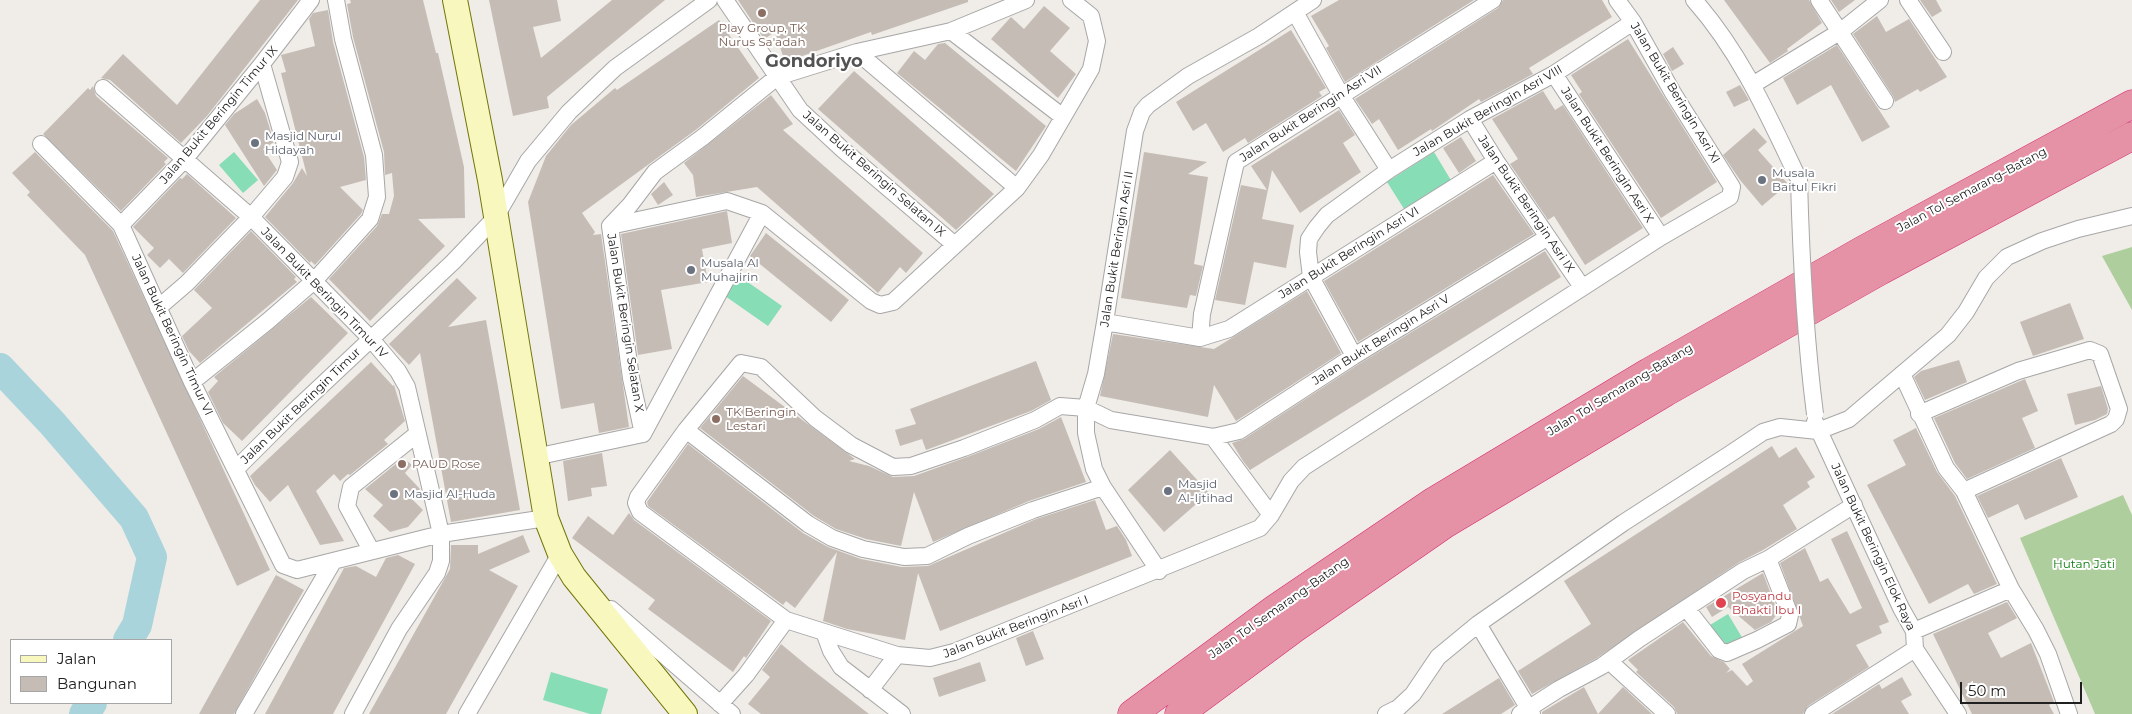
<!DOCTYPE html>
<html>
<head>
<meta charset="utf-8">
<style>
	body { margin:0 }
	#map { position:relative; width:2132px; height:714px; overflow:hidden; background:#f0ece7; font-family:Montserrat,sans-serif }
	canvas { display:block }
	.legend { position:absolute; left:10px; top:639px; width:162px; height:65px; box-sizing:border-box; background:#fff; border:1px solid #a6a6a6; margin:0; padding:6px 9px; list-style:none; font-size:15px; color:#202020 }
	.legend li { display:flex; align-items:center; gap:10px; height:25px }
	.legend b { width:25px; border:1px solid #a6a6a6 }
	.scale { position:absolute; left:1960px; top:682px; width:122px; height:22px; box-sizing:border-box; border:2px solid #202020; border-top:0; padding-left:6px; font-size:15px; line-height:18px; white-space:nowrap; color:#202020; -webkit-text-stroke:4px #fff; paint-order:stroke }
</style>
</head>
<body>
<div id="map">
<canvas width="2132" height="714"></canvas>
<ul class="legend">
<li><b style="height:6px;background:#f8f7bd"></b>Jalan</li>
<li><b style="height:14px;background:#c5bcb6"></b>Bangunan</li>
</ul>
<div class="scale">50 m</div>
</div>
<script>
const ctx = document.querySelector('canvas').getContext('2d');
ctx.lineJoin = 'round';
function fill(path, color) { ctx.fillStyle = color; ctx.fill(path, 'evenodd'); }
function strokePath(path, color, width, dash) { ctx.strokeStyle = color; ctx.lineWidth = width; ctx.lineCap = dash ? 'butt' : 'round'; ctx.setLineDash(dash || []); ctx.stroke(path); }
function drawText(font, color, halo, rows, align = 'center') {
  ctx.font = font + ' Montserrat,sans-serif'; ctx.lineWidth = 4; ctx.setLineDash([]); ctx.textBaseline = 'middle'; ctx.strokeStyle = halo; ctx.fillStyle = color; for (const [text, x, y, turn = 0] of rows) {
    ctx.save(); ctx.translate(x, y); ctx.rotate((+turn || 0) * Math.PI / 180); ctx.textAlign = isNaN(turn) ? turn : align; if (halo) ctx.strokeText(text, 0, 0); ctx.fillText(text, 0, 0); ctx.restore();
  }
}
fill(new Path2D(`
	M2132,247V310L2102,256Z
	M2123,495L2132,515V714H2095L2020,538Z`), '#afce9d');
fill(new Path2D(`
	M234,152L258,180L243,193L219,165Z
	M1434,152L1452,182L1406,212L1387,182Z
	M739,276L782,306L768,326L725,296Z
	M1728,614L1743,639L1725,650L1710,625Z
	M551,672L608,689L601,714H590L543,700Z`), '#87ddb6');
strokePath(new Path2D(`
	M0,368L52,423L134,518L152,557L137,625L128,640
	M84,714L92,703`), '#a9d4dc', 30);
fill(new Path2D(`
	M260,0H298L207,116L181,143L110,80L101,78L123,54L177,105Z
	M350,0H423L436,53H438L464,167L465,218L418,219L445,246L370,321L329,279L377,226L382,214H389L394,196L392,173L385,175L384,152L353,37L347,4L351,3Z
	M489,0H557L561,21L533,27L541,58L612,0H665L547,97L549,108L513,116Z
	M738,0H968V2L872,35L871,32L785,62L775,32L764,39Z
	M1339,0H1474L1345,82L1326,48L1329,46L1311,16Z
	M1503,0H1602L1612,17L1529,68L1533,74L1481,102L1479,99L1432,131L1431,129L1398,150L1379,119L1372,124L1355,99L1498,8Z
	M1724,0H1809L1822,23L1787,49L1788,51L1770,63Z
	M1831,0H1855L1839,12Z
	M1920,0H1936L1942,11L1932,17Z
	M1044,6L1070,28L1050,51L1076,74L1058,98L991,39L1011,17L1024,29Z
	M328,10L333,42L364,157L366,180L340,187L363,210L361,214L315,265L311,261L310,263L265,217L293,183L302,168L307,176L281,73L286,72L281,55L315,46L309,19L313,13Z
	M1877,16L1886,32L1909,19L1947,77L1920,92L1918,89L1895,102L1893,96L1853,34Z
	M719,20L759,78L697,129L582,213L595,232L593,235L601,234L629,427L599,433L594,403L561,409L528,202L546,156L571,125L615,88L617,90Z
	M1291,30L1326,88L1319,92L1322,96L1248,143L1245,138L1223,152L1206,123L1193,131L1176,102Z
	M1628,39L1717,182L1661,218L1579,94L1582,92L1571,75Z
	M945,43L1046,126L1016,171L897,73L914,51L925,60L938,44Z
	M1837,45L1890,127L1862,142L1831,85L1797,105L1783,78Z
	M1673,47L1684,64L1672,71L1663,54Z
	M854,71L994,194L956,230L818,109Z
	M1740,85L1749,100L1734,107L1726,92Z
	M93,86L96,96L168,158L164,162L166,164L121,211L43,134L88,88L90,90Z
	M1543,91L1555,110L1563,105L1643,228L1585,265L1554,216L1548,220L1510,164L1518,159L1492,119Z
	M771,95L793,124L783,130L923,253L906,273L900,267L878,293L757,187L696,197L693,175L684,163Z
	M257,99L265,113L274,142L263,149L277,170L264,186L225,125L234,114Z
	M1339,110L1355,135L1343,143L1361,172L1300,213L1272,170L1262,219L1294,225L1286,268L1254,262L1245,305L1215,300L1241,185L1267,190L1251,166Z
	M1754,128L1767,142L1758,150L1788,184L1762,206L1740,180L1723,155Z
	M1461,137L1476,161L1459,173L1443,148Z
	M35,152L113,231L270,570L237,586L85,255L27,195L30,192L12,173Z
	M1144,152L1207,162L1188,174L1208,177L1194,264L1203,266L1196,296L1190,295L1187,308L1121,298Z
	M187,174L236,218L183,273L169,259L160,268L147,255L154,248L133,227L180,178L182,179Z
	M1493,175L1534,234L1358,342L1324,281Z
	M664,182L673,195L658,205L651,194Z
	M727,211L732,243L702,249L708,282L661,290L672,349L638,355L621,234Z
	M251,231L296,277L294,279L297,282L200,363L189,351L182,336L212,308L194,290Z
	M766,233L849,300L831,322L750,256Z
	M1545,251L1561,277L1250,470L1243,461L1232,443L1244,439L1359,364Z
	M457,278L477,298L448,327L486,320L520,510L451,522L420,353L409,365L389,344Z
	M1307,291L1341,353L1236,421L1214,385L1208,417L1100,396L1113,334L1214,349Z
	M311,297L348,333L242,441L223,423L208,392L218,381L214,377Z
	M2070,303L2084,339L2033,356L2020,322Z
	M1959,360L1967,382L1925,400L1914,377L1921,371Z
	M1036,361L1051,400L1031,411L926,450L922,439L900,446L895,430L916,424L910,409Z
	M371,362L393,386L394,385L405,421L384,440L388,444L350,475L348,474L340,481L334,474L316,491L344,541L320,545L288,485L270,502L255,485L250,476Z
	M743,376L855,459L849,461L869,466L893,477L914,476L967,457L1039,429L1061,417L1086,482L1029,501L933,542L914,492L901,546L866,539L836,529L814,516L700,428Z
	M2025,379L2038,411L2022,418L2035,448L1967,479L1955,463L1934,418Z
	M2101,386L2108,409L2107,414L2095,420L2075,425L2067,394Z
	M1916,428L1937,472L1955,496L1997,584L1974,594L1968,584L1929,604L1867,485L1906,465L1893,440Z
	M688,444L803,533L828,547L861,559L902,567L928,566L1036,519L1095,500L1106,530L1117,526L1126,540L1132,556L940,631L918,573L905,640L847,629L823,621L837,552L795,608L786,601L783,605L648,506L647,502Z
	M1772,446L1779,458L1796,447L1815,477L1807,482L1810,487L1783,505L1797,529L1763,550L1738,563L1597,658L1532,694L1518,671L1591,624L1564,581Z
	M1170,450L1209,493L1164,532L1128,490Z
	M602,453L607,486L591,488L592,496L568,501L563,461Z
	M403,458L412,465L405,473L420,489L412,499L423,510L408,527L390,532L373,516L383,505L365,489Z
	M2061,458L2078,497L2025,520L2018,504L1988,518L1977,496Z
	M629,513L634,520L771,621L746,658L744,656L733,672L648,609L655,600L572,538L588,516L613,535Z
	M1847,531L1889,622L1879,626L1882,633L1856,645L1869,667L1808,706L1803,714H1677L1674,707L1636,672L1638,670L1628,660L1683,622L1711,656L1724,662L1730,669L1726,673L1732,670L1747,686L1753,681L1742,664L1803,626L1780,563L1805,548L1820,582L1828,578L1850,614L1862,608L1831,539Z
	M523,535L530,552L489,570L518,586L446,714H369L450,569L451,545H478V554Z
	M398,555L415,564L333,714H265L344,568L356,566L376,577L386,558Z
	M1763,573L1778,613L1771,622L1755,630L1728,607L1712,617L1706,607Z
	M276,575L304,590L282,628L234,714H199Z
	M2007,602L2017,618L1988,633L2001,658L2031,643L2054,702L2049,705L2054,714H1972L1933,634Z
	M1033,631L1044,659L1026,666L1016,638Z
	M781,644L810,668L869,714H761L748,704L770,677L762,670Z
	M980,662L986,681L939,697L933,678Z
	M1902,677L1912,695L1901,701L1909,714H1832L1879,684L1882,689Z
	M1499,678L1515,705L1501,714H1442Z
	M1584,687L1598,714H1542V712Z
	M1623,687L1652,714H1598Z`), '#c5bcb6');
const street = new Path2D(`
	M725,0L800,110L842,149L955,245
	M1694,0C1741,53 1769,117 1799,180
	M1819,0L1885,101
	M1908,0L1943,52
	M1295,12L1341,95L1389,170
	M951,31L1063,117
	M857,52L1017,188
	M1554,74L1661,237
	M1754,84L1841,31L1880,0
	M103,88L251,217L371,339L398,371L407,387L441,534V561L437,573L399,629L353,714
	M1470,119L1496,161L1582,287
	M41,144L121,225L192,382L283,565L297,570L441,534L546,518
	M121,225L184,160L262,64L311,0
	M610,226L727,201L762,213L871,301L880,305L893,302L1017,188L1041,155L1091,69L1097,41L1091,16L1071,0
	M158,308L187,283L251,217L285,177L290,162L262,64
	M1105,322L1200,338L1202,314L1236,162L1493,0
	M1200,338L1229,329L1496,161
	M1354,356L1311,277L1308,252L1309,239L1317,227L1327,215L1389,170L1470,119L1554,74L1633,22
	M1902,374L1946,468L1964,491L2011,589L2036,630L2048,654L2069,714
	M192,382L268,321L314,281L370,219L377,197L374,155L343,39L336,0
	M1919,414L2018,371L2090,350L2100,354L2119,409L2116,419L2111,424L1964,491
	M1815,422L1901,608L1914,631L1915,649L1958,714
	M686,430L638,497L636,503L640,512L786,620L897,655L930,658L954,652L1260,528L1271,515L1291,481L1304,467L1661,237L1730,197L1732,187L1673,93L1633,22L1617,0
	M643,434L631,378L610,226L630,205L655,172L703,137L777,77L857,52L951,31L1026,0
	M643,434L762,213
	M1213,437L1239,431L1354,356L1548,237
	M535,457L643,434
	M237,468L290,415L453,262L495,218L528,161L569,112L615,68L709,0
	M1103,487L1033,510L968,536L927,556L904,557L863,549L832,538L808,524L686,430L741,363L761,367L815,418L851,445L893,467L911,466L964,448L1035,420L1060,406L1086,408L1111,420L1213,437L1271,515
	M371,550L347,506L351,487L417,434
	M1159,571L1103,487L1094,469L1086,433V408L1096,374L1105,322L1135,131L1142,112L1148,105L1188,76L1259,36L1313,0
	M611,609L732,714
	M1687,609L1719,650L1727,653L1757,640L1788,624L1790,615L1768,559
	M1478,624L1532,714
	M1914,631L2011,589
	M824,632L831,651L841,667L902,714
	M1609,661L1667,714
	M870,690L897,655
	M720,704L746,675L786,620
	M244,714L333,562
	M467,714L560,554
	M1386,714L1398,708L1413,694L1438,657L1478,624L1623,523L1730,454L1763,432L1780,427L1818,431L1849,419L1948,335L1966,312L1986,278L2007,257L2042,241L2078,229L2132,216
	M1520,714L1559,689L1602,666L1639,639L1743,571L1768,559L1854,505
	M1813,714L1915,649`);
const secondary = new Path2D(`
	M455,0L490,180L546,518L560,554L574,577L685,714`);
const highway = new Path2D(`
	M1132,714L1276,608L1431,503L1649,372L1863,250L2132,104
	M1179,714L1295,628L1445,524L1666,392L1880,271L2132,136`);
strokePath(street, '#a7a7a7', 18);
strokePath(secondary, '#717608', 26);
strokePath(highway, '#d62c72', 29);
strokePath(street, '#fff', 16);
strokePath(secondary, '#f8f7bd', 24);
strokePath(highway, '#e591a6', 28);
const streetBridge = new Path2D(`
	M1799,180C1801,258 1805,336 1815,414`);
strokePath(streetBridge, '#a7a7a7', 18, []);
strokePath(streetBridge, '#fff', 16);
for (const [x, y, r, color] of [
	[762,13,5,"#8d6e63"],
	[255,143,5,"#6b7280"],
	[1762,180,5,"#6b7280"],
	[691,270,5,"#6b7280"],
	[716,419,5,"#8d6e63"],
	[402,464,5,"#8d6e63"],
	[1168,491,5,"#6b7280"],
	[394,494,5,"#6b7280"],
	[1721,603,6,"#e0444e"]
]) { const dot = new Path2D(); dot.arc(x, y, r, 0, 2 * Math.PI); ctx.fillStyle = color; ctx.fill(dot); strokePath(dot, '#fff', 2); }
drawText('12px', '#785e54', '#fff', [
	["Play Group, TK",762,28,"center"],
	["Nurus Sa'adah",762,42,"center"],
	["TK Beringin",726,412],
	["Lestari",726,426],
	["PAUD Rose",412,464]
], 'left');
drawText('12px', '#202020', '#fff', [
	["Jalan Bukit Beringin Asri XI",1675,93,59],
	["Jalan Bukit Beringin Asri VIII",1488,111,-30],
	["Jalan Bukit Beringin Asri VII",1311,114,-33],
	["Jalan Bukit Beringin Timur IX",219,115,-50],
	["Jalan Bukit Beringin Asri X",1607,155,57],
	["Jalan Bukit Beringin Selatan IX",874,174,41],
	["Jalan Tol Semarang–Batang",1972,190,-28],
	["Jalan Bukit Beringin Asri IX",1526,204,56],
	["Jalan Bukit Beringin Asri II",1117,249,-81],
	["Jalan Bukit Beringin Asri VI",1349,253,-32],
	["Jalan Bukit Beringin Timur IV",324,293,46],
	["Jalan Bukit Beringin Selatan X",625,323,81],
	["Jalan Bukit Beringin Timur VI",172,335,65],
	["Jalan Bukit Beringin Asri V",1381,340,-32],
	["Jalan Tol Semarang–Batang",1620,390,-31],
	["Jalan Bukit Beringin Timur",301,406,-44],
	["Jalan Bukit Beringin Elok Raya",1873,547,65],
	["Jalan Tol Semarang–Batang",1279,608,-35],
	["Jalan Bukit Beringin Asri I",1016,627,-21]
]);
drawText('12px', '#5b616d', '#fff', [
	["Masjid Nurul",265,136],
	["Hidayah",265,150],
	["Musala",1772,173],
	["Baitul Fikri",1772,187],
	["Musala Al",701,263],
	["Muhajirin",701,277],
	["Masjid",1178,484],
	["Al-Ijtihad",1178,498],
	["Masjid Al-Huda",404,494]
], 'left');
drawText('12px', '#0f7d11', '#fff', [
	["Hutan Jati",2084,564]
]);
drawText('12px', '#be3a42', '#fff', [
	["Posyandu",1732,596],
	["Bhakti Ibu I",1732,610]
], 'left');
drawText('bold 18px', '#535353', '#fff', [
	["Gondoriyo",814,62]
]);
</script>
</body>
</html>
